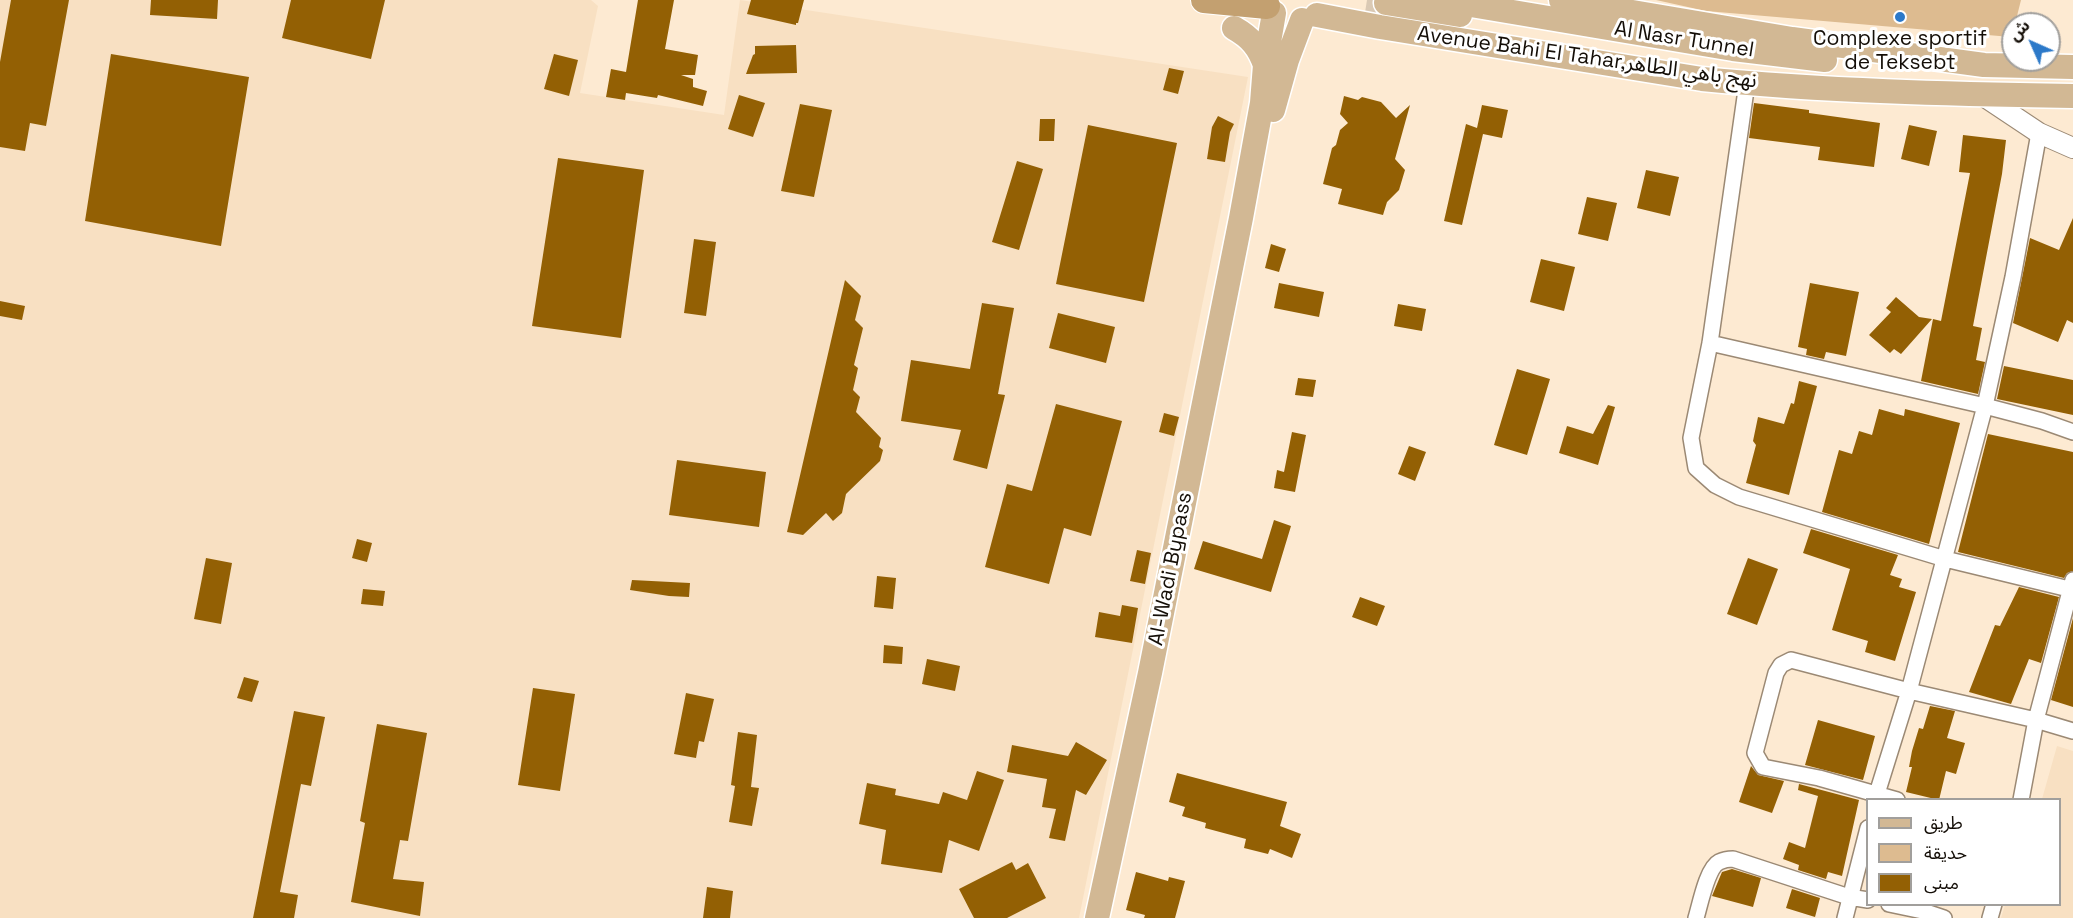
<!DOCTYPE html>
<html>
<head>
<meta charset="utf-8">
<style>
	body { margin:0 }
	#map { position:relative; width:2073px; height:918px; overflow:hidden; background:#fdead2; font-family:"Space Grotesk","Noto Sans Arabic",sans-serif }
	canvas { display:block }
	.legend { position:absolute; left:1866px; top:798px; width:195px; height:108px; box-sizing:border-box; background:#fff; border:2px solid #a19f9c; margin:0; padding:8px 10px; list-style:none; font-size:18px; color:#140e07 }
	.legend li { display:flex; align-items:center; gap:12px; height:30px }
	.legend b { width:30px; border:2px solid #a19f9c }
	.north { position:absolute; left:2001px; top:12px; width:60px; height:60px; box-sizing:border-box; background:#fff; border:2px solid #a19f9c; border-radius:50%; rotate:315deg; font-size:16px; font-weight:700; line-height:24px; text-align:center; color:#140e07 }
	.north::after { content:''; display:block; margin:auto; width:21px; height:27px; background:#2c79c9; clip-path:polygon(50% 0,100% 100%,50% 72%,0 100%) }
</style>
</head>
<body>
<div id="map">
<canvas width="2073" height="918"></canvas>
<ul class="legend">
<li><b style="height:8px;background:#d2b894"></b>طريق</li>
<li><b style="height:16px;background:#ddbb90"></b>حديقة</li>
<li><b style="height:16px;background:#936004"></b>مبنى</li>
</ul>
<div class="north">ش</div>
</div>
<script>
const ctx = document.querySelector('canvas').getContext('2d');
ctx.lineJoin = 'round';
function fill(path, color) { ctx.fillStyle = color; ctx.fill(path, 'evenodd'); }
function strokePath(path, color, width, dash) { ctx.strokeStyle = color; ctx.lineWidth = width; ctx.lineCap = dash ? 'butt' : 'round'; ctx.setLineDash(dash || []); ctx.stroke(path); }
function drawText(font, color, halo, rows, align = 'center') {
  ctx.font = font + ' "Space Grotesk","Noto Sans Arabic",sans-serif'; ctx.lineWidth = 6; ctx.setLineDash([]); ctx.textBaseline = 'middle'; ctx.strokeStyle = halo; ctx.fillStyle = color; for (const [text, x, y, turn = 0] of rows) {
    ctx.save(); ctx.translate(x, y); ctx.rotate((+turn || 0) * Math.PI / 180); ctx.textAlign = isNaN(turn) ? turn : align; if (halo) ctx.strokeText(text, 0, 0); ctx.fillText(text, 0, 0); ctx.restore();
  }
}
fill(new Path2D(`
	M0,0H591L598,6L580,93L724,115L740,0L1248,77L1079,918H0Z
	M2057,746L2073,751V918H2001L2005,905L2060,904V800L2042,799Z`), '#f8e0c2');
fill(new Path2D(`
	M1656,0H2021L2015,24H2013L2011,37L1706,11Z`), '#ddbb90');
fill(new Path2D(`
	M11,0H69L46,126L30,123L25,151L0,147V62Z
	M151,0H218L217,19L150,15Z
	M291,0H385L371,59L282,38Z
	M638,0H674L665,49L698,55L695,75H681L693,79V87L707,91L703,106L658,95L657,98L626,93L625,100L606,97L611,69L626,72Z
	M751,0H804L798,23H796V25L747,14Z
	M796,45L797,73L746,74L753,55L755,54V46Z
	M111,54L249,77L221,246L85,221Z
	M554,54L578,60L569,96L544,89Z
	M1169,68L1184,71L1178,94L1163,90Z
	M739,95L765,103L753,137L728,129Z
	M1344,96L1358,100L1362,97L1381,102L1396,118L1410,105L1395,159L1405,170L1399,190L1387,202L1383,215L1338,204L1342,189L1323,184L1332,148L1336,145L1340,130L1348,123L1340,114Z
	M1754,103L1809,110V113L1880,123L1874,167L1818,160L1820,147L1749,138Z
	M800,104L832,110L814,197L781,191Z
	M1482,105L1508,110L1502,138L1483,134L1462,225L1444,221L1466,124L1477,128Z
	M1218,116L1234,124L1230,132L1225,162L1207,159L1212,127Z
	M1040,119H1055L1054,141H1039Z
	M1088,125L1177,143L1144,302L1056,284Z
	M1909,125L1937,131L1929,166L1901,159Z
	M1963,135L2006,140L2002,174L1973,326L1982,328L1976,360L1985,362L1978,394L1921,381L1933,319L1941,321L1970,173L1959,172Z
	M558,158L644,170L621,338L532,326Z
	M1017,161L1043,169L1019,250L992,242Z
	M1646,170L1679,177L1670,216L1637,208Z
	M1587,197L1617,203L1608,241L1578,234Z
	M2073,218V323L2067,320L2058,342L2013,323L2030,238L2059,250Z
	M694,239L716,242L706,316L684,313Z
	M1271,244L1286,249L1279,272L1265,268Z
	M1541,259L1575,267L1564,311L1530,302Z
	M845,280L861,296L855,320L863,328L854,365L858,368L853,390L860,397L856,412L881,438L879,447L883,450L880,461L846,494L842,513L833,521L826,513L803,535L787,532Z
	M1279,283L1324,292L1319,317L1274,308Z
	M1810,283L1859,292L1846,356L1826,352L1824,359L1806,355L1807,349L1798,347Z
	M1896,297L1919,317L1932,319L1901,354L1894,349L1890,353L1869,335L1891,312L1886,308Z
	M0,301L25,306L22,320L0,316Z
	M982,303L1014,308L998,394L1005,395L987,469L953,460L961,430L901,421L911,360L970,369Z
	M1398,304L1426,309L1422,331L1394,326Z
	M1058,313L1115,327L1106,363L1049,348Z
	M2004,366L2073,380V415L1997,399Z
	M1517,369L1550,379L1527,455L1494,445Z
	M1298,378L1316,380L1313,397L1295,395Z
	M1799,381L1817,386L1789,495L1746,483L1756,445L1753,441L1758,417L1784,424L1791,403L1794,404Z
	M1056,404L1122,421L1091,536L1064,528L1049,584L985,567L1007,484L1032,491Z
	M1608,405L1615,407L1598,465L1559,453L1567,426L1593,434Z
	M1879,409L1904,416L1905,409L1960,423L1929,544L1822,512L1839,450L1852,454L1859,431L1872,435Z
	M1164,413L1179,417L1174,436L1159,432Z
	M1292,432L1306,435L1295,492L1274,488L1277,470L1284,472Z
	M1988,434L2073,452V571L2067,573L2064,578L1958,552Z
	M1409,446L1426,452L1415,481L1398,474Z
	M677,460L766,472L759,527L669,515Z
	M1274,520L1291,526L1271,592L1194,569L1203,541L1262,559Z
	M1811,529L1898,555L1890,575L1902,579L1899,587L1916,592L1895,661L1865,652L1868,641L1832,630L1850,569L1803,553Z
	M357,539L372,543L367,562L352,558Z
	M1137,550L1151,553L1145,584L1130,581Z
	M206,558L232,563L221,624L194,619Z
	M1748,558L1778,569L1757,625L1727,614Z
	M877,576L896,578L893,609L874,607Z
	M632,580L690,583L689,597L669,596L630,590Z
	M2019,587L2059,597L2041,663L2029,659L2011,704L1969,692L1995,625L2000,626Z
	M363,589L385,591L383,606L361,604Z
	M1360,597L1385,606L1377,626L1352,617Z
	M1122,605L1138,608L1132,643L1095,637L1099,612L1120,616Z
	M2073,618V707L2051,700Z
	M884,645L903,647L902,664L883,663Z
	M927,659L960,666L955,691L922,684Z
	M244,677L259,681L252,702L237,698Z
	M533,688L575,694L560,791L518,785Z
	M686,693L714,699L704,742L699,741L696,758L674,754Z
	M1930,706L1955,711L1947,738L1965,743L1956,774L1946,771L1939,800L1906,792L1912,767H1909L1912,751L1919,728L1923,729Z
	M294,711L325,717L311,786L301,784L280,892L298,895L294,918H253Z
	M1818,720L1875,736L1863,780L1805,765Z
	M377,724L427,733L408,841L400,840L393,879L424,882L420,916L351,902L365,823L360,821Z
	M738,732L757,735L751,787L759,788L752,826L729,822L735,786L731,785Z
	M1076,742L1107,760L1086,795L1076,790L1065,841L1049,838L1056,809L1042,807L1047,779L1007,772L1012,745L1068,756Z
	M1751,766L1758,775L1784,781L1772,813L1739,802Z
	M977,771L1004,780L979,851L949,840L942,873L881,864L886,830L859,824L867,783L896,789L895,795L939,804L943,792L967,800Z
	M1177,773L1287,802L1280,826L1301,834L1292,858L1270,849L1268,854L1244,848L1246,839L1205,828L1206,823L1182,816L1185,807L1169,802Z
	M1799,784L1859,800L1842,876L1828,872L1826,879L1798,870L1799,865L1783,859L1789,842L1805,848L1818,796L1798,790Z
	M1012,862L1016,870L1028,863L1046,898L1007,918H974L959,889Z
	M1732,869L1761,878L1753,907L1712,896L1722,872Z
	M1136,872L1168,881L1169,877L1185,881L1175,918H1144L1145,915L1126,910Z
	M707,887L733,891L730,918H703Z
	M1792,889L1820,898L1815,917L1786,908Z`), '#936004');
strokePath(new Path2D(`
	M1367,0L1386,3`), '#dac9b4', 24, [24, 12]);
const minor = new Path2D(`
	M1747,83L1710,343L1691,438L1696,468L1715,485L1739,497L1945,559L2073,590
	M1710,343L1985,406L2042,421L2073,432
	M1875,800L1909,691L1985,406L2013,277L2039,133
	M1897,800L1819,778L1763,767L1755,753L1776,673L1781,665L1791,660L1909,691L2036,720L2073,731
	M2021,800L2036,720L2073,580
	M1889,904L1923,911L1944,918
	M1696,918C1700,905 1707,868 1719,862C1723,860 1729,859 1733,859L1849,897L1868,900
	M1845,918L1868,828
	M1990,918L1994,904`);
const tertiary = new Path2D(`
	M1982,95L2039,133L2073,148`);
const primary = new Path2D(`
	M1441,0L1733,49L1825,60
	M1561,0L1792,39L1984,65L2073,67
	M1386,3L1460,15
	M1317,15L1380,27L1702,79C1825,91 1949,94 2073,96
	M1234,28C1250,37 1259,47 1265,65
	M1273,110L1287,60L1302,20
	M1097,918L1150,673L1241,218L1262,103L1265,65L1274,13`);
const trunk = new Path2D(`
	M1204,0L1267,6`);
strokePath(minor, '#9b8974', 18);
strokePath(tertiary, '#9b8974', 22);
strokePath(primary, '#fff', 27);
strokePath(trunk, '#fff', 28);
strokePath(minor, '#fff', 15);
strokePath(tertiary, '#fff', 20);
strokePath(primary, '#d2b894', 24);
strokePath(trunk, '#c3a070', 26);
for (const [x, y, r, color] of [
	[1900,17,6,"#2c79c9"]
]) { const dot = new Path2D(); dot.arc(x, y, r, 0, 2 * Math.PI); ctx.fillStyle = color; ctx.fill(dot); strokePath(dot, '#fff', 2); }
drawText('21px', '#140e07', '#fff', [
	["Complexe sportif",1900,39],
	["de Teksebt",1900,63]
]);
drawText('21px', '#140e07', '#fff', [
	["Al Nasr Tunnel",1684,40,9],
	["Avenue Bahi El Tahar,نهج باهي الطاهر",1587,58,8],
	["Al-Wadi Bypass",1171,569,-79]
]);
</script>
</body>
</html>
